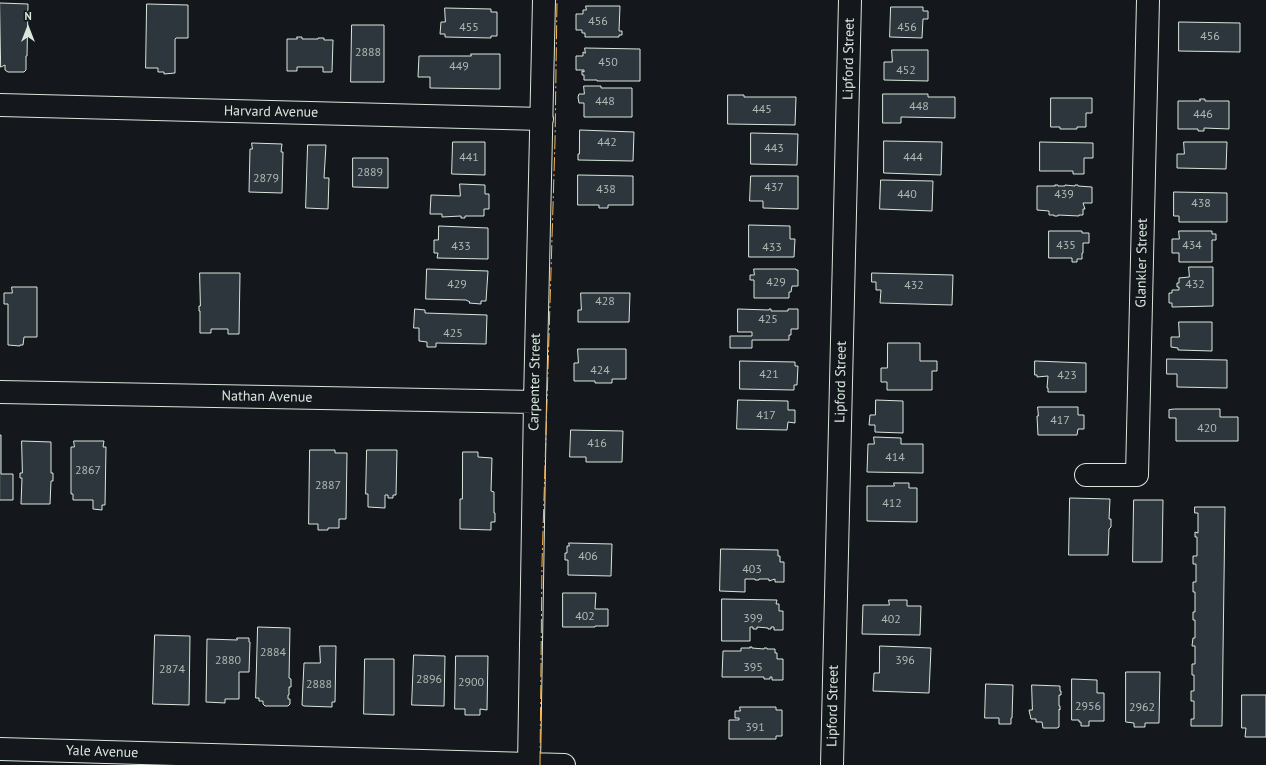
<!DOCTYPE html>
<html>
<head>
<meta charset="utf-8">
<style>
	body { margin:0 }
	#map { position:relative; width:1266px; height:765px; overflow:hidden; background:#14181c; font-family:"PT Sans",sans-serif }
	canvas { display:block }
	.north { position:absolute; left:8px; top:8px; width:40px; height:40px; -webkit-text-stroke:3px #14181c; paint-order:stroke; rotate:0deg; font-size:11px; font-weight:700; line-height:16px; text-align:center; color:#d8e6dc }
	.north::after { content:''; display:block; margin:auto; width:14px; height:18px; background:#d8e6dc; clip-path:polygon(50% 0,100% 100%,50% 72%,0 100%) }
</style>
</head>
<body>
<div id="map">
<canvas width="1266" height="765"></canvas>
<div class="north">N</div>
</div>
<script>
const ctx = document.querySelector('canvas').getContext('2d');
ctx.lineJoin = 'round';
function fill(path, color) { ctx.fillStyle = color; ctx.fill(path, 'evenodd'); }
function strokePath(path, color, width, dash) { ctx.strokeStyle = color; ctx.lineWidth = width; ctx.lineCap = dash ? 'butt' : 'round'; ctx.setLineDash(dash || []); ctx.stroke(path); }
function drawText(font, color, halo, rows, align = 'center') {
  ctx.font = font + ' "PT Sans",sans-serif'; ctx.lineWidth = 3; ctx.setLineDash([]); ctx.textBaseline = 'middle'; ctx.strokeStyle = halo; ctx.fillStyle = color; for (const [text, x, y, turn = 0] of rows) {
    ctx.save(); ctx.translate(x, y); ctx.rotate((+turn || 0) * Math.PI / 180); ctx.textAlign = isNaN(turn) ? turn : align; if (halo) ctx.strokeText(text, 0, 0); ctx.fillText(text, 0, 0); ctx.restore();
  }
}
const building = new Path2D(`
	M0,3L28,4L27,56H26V70L24,72H8L5,70V65L1,67Z
	M147,4L188,5V38H176L175,39V73L164,74V72H158V68H146Z
	M586,6H620L619,31H622V35H619V37H585V33H582V30H576V14H583V10H586Z
	M891,7H923V11H928V19H923L922,38L890,37Z
	M445,8L491,9V12H497V36H491V38L445,37V34H440L441,22H445Z
	M1179,22L1240,23V52L1179,51Z
	M352,25H384V82H351Z
	M297,37H302V39H318V38H324V40H333L332,72H323V67H297V71H287V39H297Z
	M585,48L640,49V81H597V80H584V75H582V71L584,72V70H576V56H583V52L585,53Z
	M892,50H928V81L884,80V62H892Z
	M471,54H500V89L430,88V77H418L419,56H471Z
	M584,86H601V88H632V117H584V103H579L578,97L579,94H584Z
	M883,94H928V97H955V118L901,117V123H883Z
	M728,95H744V97H796L795,125L728,124Z
	M1051,98H1092V113H1086V127H1077V129H1060V127H1051Z
	M1200,99H1205V101H1229V129L1204,128V131H1198V129H1178V101H1200Z
	M580,130L634,132L633,161L578,160V154H579Z
	M751,133L798,134L797,165L751,164Z
	M884,141L942,142L941,175L884,173Z
	M453,142H485V175L452,174Z
	M1040,142L1093,143V158H1084V174H1073V171H1040Z
	M1184,142H1227L1226,169L1177,168V154H1184Z
	M252,143L282,144L281,152H283L282,193L249,192L250,149H252Z
	M308,145H326L324,178H329L328,209L306,208Z
	M353,158H388V188L353,187Z
	M578,175L633,176V205H608V208H599V205H578Z
	M751,176H798V209L763,208V201H750Z
	M881,180L933,181L932,211L880,209Z
	M460,184L485,185V194H489V209H484V216H465V218H461V216L442,217V214H430L431,195L460,196Z
	M1055,185H1058V186H1065V185L1075,186V185H1078V186L1092,187V203H1083L1085,209H1083V215H1079V216L1058,215V216H1054V215H1049V211L1037,210V186H1055Z
	M1174,192L1227,193V222H1179V216H1174Z
	M749,225L790,226V239H795L794,257H749Z
	M439,226L488,228V259L437,258L438,253H434V240H438Z
	M1049,231H1082V233H1089V243H1083V253H1082V259H1077V262H1072V258H1049Z
	M1179,231H1212V234H1216V240H1212V262H1179V253H1172V239H1179Z
	M1189,267H1213V306L1172,307V303H1169V293H1172V290H1179V287H1177V283H1179V278L1189,277Z
	M427,269L488,271L486,301H481V304L469,303L470,302L466,300L426,299Z
	M754,269H796V270H798V286H792L791,292H789V298H754V280H750V275H754Z
	M200,273H240L239,334H228V329H211V333H200V311H199V306H200Z
	M872,273L953,275L952,305L880,303L881,290H876V282H872Z
	M12,287H37V337H24L23,345H20V346L8,345V304H4V293H12Z
	M581,293H630L629,322H578V310H581Z
	M415,309L425,310V313L487,315L486,344L436,343V347H427V342L419,341V328H414Z
	M738,309L769,310V309H771V311H788V309H798V329H791V335H789V340H752V348H730V336H752V332H738Z
	M1179,322H1212V351L1178,350V348L1171,347V337H1179Z
	M888,343H920V361H937V371H932V390H887V382H881V368H887Z
	M578,349H626V379H612V383H595V381H574V363H578Z
	M1167,359L1227,360V388L1177,387V374H1167Z
	M740,361L795,362V366H798L797,385H794V390L740,389Z
	M1035,361L1086,363V392H1048V388H1047L1048,376L1037,377V375H1035Z
	M738,400L788,401V410H795V423L788,422L787,430L737,429Z
	M876,400L903,401V433L875,432V425H869L870,415H875Z
	M1038,407H1078V415H1084V429H1078L1077,435H1038L1037,416H1038Z
	M1175,409H1220V417H1238V441H1176V418H1169V410Z
	M571,430L623,431L622,462H586V457H570Z
	M0,435H1V474H13V500H0Z
	M874,437L901,438V444H923V473L867,472L868,444H874Z
	M22,441L51,442V473H53V481H51L50,504H21L22,478H20V473H22Z
	M74,441H104L103,447H106L105,505H102V510L93,509V500H73V494H71V447H74Z
	M310,450H335V453H347L346,519H339V528H328V530H318V524H309Z
	M367,450H397L396,495H393V498H388V495H385V508L368,507V494H366Z
	M463,452H478V457L492,458L491,491L494,492V513H495V522H491V530L460,529V499H462Z
	M894,483H909V488H917V522L867,521V486H894Z
	M1070,498L1110,499L1109,519H1111V527L1109,529L1108,555H1069Z
	M1134,500H1163L1162,562H1133Z
	M1195,507H1225L1222,726H1191V719H1194V701H1191V691H1194V675H1192V664H1195V646H1192L1193,638H1195V620H1193V612H1195V592H1193V582H1196V564H1193V556H1197V537H1195V532L1198,533V513H1195Z
	M569,543L612,544L611,576L568,575V560H565V553H567V546H569Z
	M721,549L778,550V556H780V562H784V582H775V579L769,581V579H759V580H755V579H745V592L720,591Z
	M563,593H596L595,609H608V626H595V627H563Z
	M722,599L777,600L776,604H779V611H783V630H774V627H771V629H768V628L757,627V629H753V627H750V641H722Z
	M889,600H907V606H921L920,635L862,634L863,605H889Z
	M258,627L290,628L289,678L291,679V687H289V695H288V699H290V704L288,706H265L263,704V701H259V698H256Z
	M155,635L190,636L189,705L153,704Z
	M237,638H249V642H250L249,672H239V699H225V703L206,702L207,639L237,640Z
	M320,646H336L335,702H332V707L304,706L302,705L304,663H320Z
	M880,646L931,648L929,693L873,691L874,673H879Z
	M750,647H752V648L764,649V648H767V649H775V653H777V659H783V680H772V677H770V679H764V677H722L723,651H741V648H750Z
	M414,655L445,656L444,706L412,705Z
	M456,656H488L487,710L480,709V715H465V709H455Z
	M365,659H394V715L364,714Z
	M1126,672H1160L1159,723H1145V727H1134V723L1126,722Z
	M1072,679L1097,680V693H1104V721H1089V726H1081V722H1079V720H1072Z
	M986,684L1013,685L1012,718H1011V724H999V718H985Z
	M1032,685L1060,686V691H1061V695H1059V706H1060V710L1059,709V727L1057,728H1043L1042,722H1036V719H1031L1029,710H1032Z
	M1242,695H1266V737H1245L1246,728H1242Z
	M740,707H776V710H782V736H776V739H729V720H739V718H735V711H740Z`);
fill(building, '#2c363c');
strokePath(building, '#d8e6dc', 1);
const street = new Path2D(`
	M0,105L542,119
	M0,392L535,402
	M1086,475H1137L1148,0
	M0,749L564,765
	M529,765L535,402L544,0
	M832,765L850,0`);
strokePath(street, '#d8e6dc', 24);
strokePath(street, '#14181c', 22);
strokePath(new Path2D(`
	M540,765L542,564L555,141L557,0`), '#ffb74d', 1, [14, 3, 2, 3]);
drawText('12px', '#adbab4', null, [
	["456",598,22],
	["455",469,28],
	["456",907,28],
	["456",1210,37],
	["2888",368,53],
	["450",608,63],
	["449",459,67],
	["452",906,71],
	["448",605,102],
	["448",919,107],
	["445",762,110],
	["446",1203,115],
	["442",607,143],
	["443",774,149],
	["441",469,158],
	["444",913,158],
	["2889",370,173],
	["2879",266,179],
	["437",774,188],
	["438",606,190],
	["440",907,195],
	["439",1064,195],
	["438",1201,204],
	["435",1066,246],
	["434",1192,246],
	["433",461,247],
	["433",772,248],
	["429",776,283],
	["429",457,285],
	["432",1195,285],
	["432",914,286],
	["428",605,302],
	["425",768,320],
	["425",453,334],
	["424",600,371],
	["421",769,375],
	["423",1067,376],
	["417",766,416],
	["417",1060,421],
	["420",1207,429],
	["416",597,444],
	["414",895,458],
	["2867",88,471],
	["2887",328,486],
	["412",892,504],
	["406",588,557],
	["403",752,570],
	["402",585,617],
	["399",753,619],
	["402",891,620],
	["2884",273,653],
	["2880",228,661],
	["396",905,661],
	["395",753,668],
	["2874",172,670],
	["2896",429,680],
	["2900",471,683],
	["2888",319,685],
	["2956",1088,707],
	["2962",1142,708],
	["391",755,728]
]);
drawText('14px', '#d8e6dc', '#14181c', [
	["Lipford Street",849,59,-89],
	["Harvard Avenue",271,112,1],
	["Glankler Street",1142,263,-89],
	["Carpenter Street",535,382,-89],
	["Lipford Street",841,382,-89],
	["Nathan Avenue",267,397,1],
	["Lipford Street",833,706,-89],
	["Yale Avenue",102,752,2]
]);
</script>
</body>
</html>
